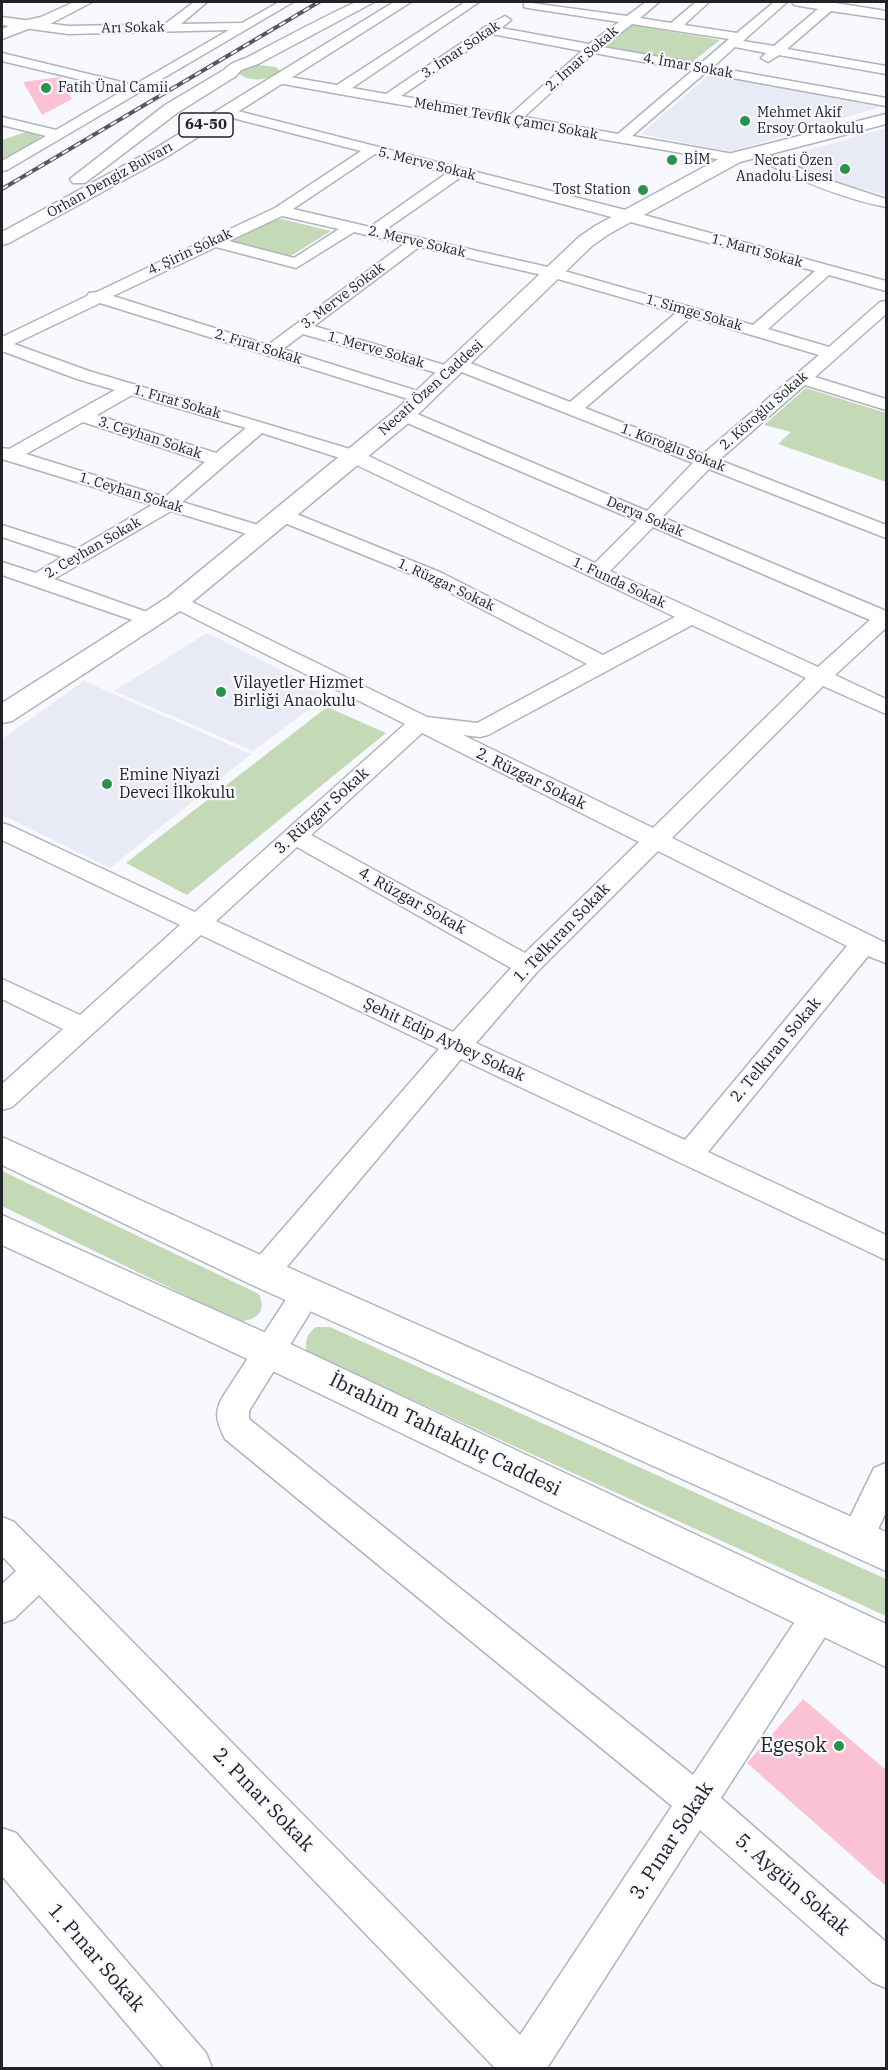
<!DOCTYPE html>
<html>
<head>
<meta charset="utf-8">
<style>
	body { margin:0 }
	#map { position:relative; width:888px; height:2070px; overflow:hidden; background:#f8f9fe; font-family:"IBM Plex Serif",serif }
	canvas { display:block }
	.frame { position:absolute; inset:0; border:3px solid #222327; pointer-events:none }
</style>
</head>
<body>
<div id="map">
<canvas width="888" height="2070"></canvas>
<div class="frame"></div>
</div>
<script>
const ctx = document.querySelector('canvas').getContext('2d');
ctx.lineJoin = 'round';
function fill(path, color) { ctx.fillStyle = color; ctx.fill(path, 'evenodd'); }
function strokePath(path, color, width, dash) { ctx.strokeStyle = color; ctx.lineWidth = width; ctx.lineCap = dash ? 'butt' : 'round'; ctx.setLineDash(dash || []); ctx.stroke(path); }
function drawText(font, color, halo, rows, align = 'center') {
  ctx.font = font + ' "IBM Plex Serif",serif'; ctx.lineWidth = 4.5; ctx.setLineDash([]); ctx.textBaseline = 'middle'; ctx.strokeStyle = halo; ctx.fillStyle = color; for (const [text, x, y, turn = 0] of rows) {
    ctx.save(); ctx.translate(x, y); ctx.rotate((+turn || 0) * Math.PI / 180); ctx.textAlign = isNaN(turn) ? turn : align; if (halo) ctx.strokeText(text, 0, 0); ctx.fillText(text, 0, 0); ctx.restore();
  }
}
fill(new Path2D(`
	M710,74L880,107L730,152L641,134Z
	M886,128V195L824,179L781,158Z
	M207,633L329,694L253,751L114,691Z
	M84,681L251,754L110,868L2,815V739Z`), '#e8ebf5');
fill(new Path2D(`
	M631,25L720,40L691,63L600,47Z
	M258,65L276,67L281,72C268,80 252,83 239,74L242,69Z
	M26,132L37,134L41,137L2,161V140Z
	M282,219L331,231L289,257L226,242L269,220Z
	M806,388L886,413V482L778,444L791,432L764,425Z
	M327,707L386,733L187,895L126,863Z
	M2,1171L259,1294C267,1312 257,1319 240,1322L2,1206Z
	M316,1327H330L886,1579V1616L306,1351C305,1340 307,1334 316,1327Z`), '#c4dab6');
fill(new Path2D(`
	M60,77L72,99L42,115L23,82Z
	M803,1699L886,1770V1886L747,1763Z`), '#fbc2d3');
const street = new Path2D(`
	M194,2H207L181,24L242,23L279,2H293L7,170L2,171V161L46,136L2,125V117L56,130L124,90L2,61V53L134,85L229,30L68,34L2,25V17L68,26L165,24Z
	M465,2H479L352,88L386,94L485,27L505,16L511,20L501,28L589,44L619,22L528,8L524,7V2L627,16L646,2H659L640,18L671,23L696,2H709L684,25L737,33L774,2H787L743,41L774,46L818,9L794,5L792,2H829L886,11V19L831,11L787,49L886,66V74L779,55L768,62L761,58L766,53L735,47L713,67L886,98V106L705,73L632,136L739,155L741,158L739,161L734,162L339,94L278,83L271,79L278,75L337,85ZM632,24L729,39L700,64L602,47ZM492,34L582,51L510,115L401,96ZM594,53L692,71L618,134L524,117Z
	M226,108L633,212L886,281V291L829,275L768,329L829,347L880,302L886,301V314L815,377L886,399V410L805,385L719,460L886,525V538L709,469L662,517L886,611V628L835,675L886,699V714L823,686L672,838L886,943V963L868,956L708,1152L886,1235V1260L461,1059L274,1282L263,1285L252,1282L248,1273L252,1264L439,1049L201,935L12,1107L2,1110V1084L63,1029L2,999V979L80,1015L180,925L2,840V823L11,826L195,912L405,724L170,606L167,602L170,598L177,596L184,598L427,717L477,723L587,664L428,581L275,519L272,515L275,511H289L442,573L603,655L675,617L346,460L262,433L182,502L268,528L271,532L268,536H254L171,511L54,579L158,616L162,620L158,624L151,626L144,624L2,575V562L36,573L62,557L2,537V525L77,549L152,505L2,459V448L9,449L115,390L77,379L2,351V337L87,296L89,293L97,292L203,241L205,238L213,237L275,208L361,151L221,115L219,112ZM375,154L447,173L370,227L293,209ZM461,177L815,271L753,325L561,270L385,230ZM282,216L339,229L294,258L229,241ZM354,232L404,244L268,345L113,296L216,247L296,268ZM419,247L551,277L676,313L570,402L465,361H453L451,367L314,326ZM100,303L421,403L427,402L430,398L427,394L283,349L303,334L451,377L457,376L459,371L693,463L647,511L410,411H398L395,415L398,419L637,521L595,563L360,452L89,371L14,344ZM691,317L819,355L703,454L585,408ZM132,395L246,428L216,453L97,415ZM83,422L205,462L165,497L26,454ZM653,527L870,620L818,667L610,571ZM692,625L806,678L653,828L463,735L480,737L488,735ZM422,733L639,842L525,953L311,835ZM297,847L511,968L453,1032L216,921ZM658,851L847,946L685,1140L476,1043L537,972Z
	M756,149L825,179L886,199V207C839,198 794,178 751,156L749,153Z
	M307,1280L318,1284L322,1293L249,1411V1419L693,1775L808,1602L820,1597L832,1602L838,1614L832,1626L721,1798L886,1942V1988L872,1982L700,1830L547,2068H495L39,1595L14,1619L2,1623V1584L16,1571L2,1556V1517L14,1522L52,1560L520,2035L672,1806L225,1439C218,1423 213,1415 222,1398L296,1284Z
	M886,1463V1512L869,1549L857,1554L845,1549L840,1538L874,1468Z
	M2,1828L16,1833L206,2053L212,2068H164L2,1876Z`);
const secondary = new Path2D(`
	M74,2H92L50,24L28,29L2,39V29L19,22L41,17Z
	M886,114V124L740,162L609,234L593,245L412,420L186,607L12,721L2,723V703L168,597L396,410L579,237L595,226L728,154Z`);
const primary = new Path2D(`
	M356,2H374L258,64L241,70L236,76L177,113L85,183H73L70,179L165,105L224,70C231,62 239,61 248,57C284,38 319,19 356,2Z
	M394,2H411L168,156L9,243L2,245V232L156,148Z
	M2,1137L276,1262L886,1532V1571L250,1284L2,1165Z
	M2,1215L284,1341L886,1624V1667L256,1363L2,1245Z`);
strokePath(street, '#b0b3be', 3);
strokePath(secondary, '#b0b3be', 3);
strokePath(primary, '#b0b3be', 3);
fill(street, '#fff');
fill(secondary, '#fff');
fill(primary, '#fff');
const rail = new Path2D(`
	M2,189L319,2`);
strokePath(rail, '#57585c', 4);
strokePath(rail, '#f8f9fe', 2, [7]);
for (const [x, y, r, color] of [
	[46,88,6,"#2b9249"],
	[745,121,6,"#2b9249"],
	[672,160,6,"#2b9249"],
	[845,169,6,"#2b9249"],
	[643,190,6,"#2b9249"],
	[221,692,6,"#2b9249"],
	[107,784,6,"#2b9249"],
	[839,1746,6,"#2b9249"]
]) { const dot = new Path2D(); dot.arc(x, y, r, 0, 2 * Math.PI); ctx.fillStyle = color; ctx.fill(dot); strokePath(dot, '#f8f9fe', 2); }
drawText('14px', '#222327', '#f8f9fe', [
	["Arı Sokak",133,28,-1],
	["3. İmar Sokak",461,50,-34],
	["2. İmar Sokak",582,59,-41],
	["4. İmar Sokak",688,66,10],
	["Mehmet Tevfik Çamcı Sokak",506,119,10],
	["5. Merve Sokak",427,164,14],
	["Orhan Dengiz Bulvarı",110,180,-29],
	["2. Merve Sokak",417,242,13],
	["1. Martı Sokak",757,251,15],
	["4. Şirin Sokak",190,252,-25],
	["3. Merve Sokak",343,296,-37],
	["1. Simge Sokak",694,313,16],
	["2. Fırat Sokak",258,347,17],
	["1. Merve Sokak",376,350,16],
	["Necati Özen Caddesi",431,388,-42],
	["1. Fırat Sokak",177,402,16],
	["2. Köroğlu Sokak",764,411,-41],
	["3. Ceyhan Sokak",150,438,18],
	["1. Köroğlu Sokak",673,448,21],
	["1. Ceyhan Sokak",131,493,17],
	["Derya Sokak",645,517,23],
	["2. Ceyhan Sokak",93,548,-30],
	["1. Funda Sokak",619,583,25],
	["1. Rüzgar Sokak",446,585,25]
]);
drawText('14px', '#222327', '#f8f9fe', [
	["Fatih Ünal Camii",58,88],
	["Mehmet Akif",757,113],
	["Ersoy Ortaokulu",757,129],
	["BİM",684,160],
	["Necati Özen",833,161,"right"],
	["Anadolu Lisesi",833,177,"right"],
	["Tost Station",631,190,"right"]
], 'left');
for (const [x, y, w] of [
	[206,125,54]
]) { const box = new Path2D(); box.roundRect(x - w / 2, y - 12, w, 24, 4.5); ctx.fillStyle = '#f8f9fe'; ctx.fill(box); strokePath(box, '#222327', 1.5); }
drawText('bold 15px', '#222327', null, [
	["64-50",206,125]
]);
drawText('16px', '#222327', '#f8f9fe', [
	["Vilayetler Hizmet",233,683],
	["Birliği Anaokulu",233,701],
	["Emine Niyazi",119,775],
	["Deveci İlkokulu",119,793]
], 'left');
drawText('16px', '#222327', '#f8f9fe', [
	["2. Rüzgar Sokak",531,779,26],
	["3. Rüzgar Sokak",322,811,-42],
	["4. Rüzgar Sokak",412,901,29],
	["1. Telkıran Sokak",562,933,-46],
	["Şehit Edip Aybey Sokak",444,1040,25],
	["2. Telkıran Sokak",776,1050,-50]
]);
drawText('20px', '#222327', '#f8f9fe', [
	["İbrahim Tahtakılıç Caddesi",445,1435,26],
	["2. Pınar Sokak",263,1800,46],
	["3. Pınar Sokak",672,1841,-57],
	["5. Aygün Sokak",792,1885,41],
	["1. Pınar Sokak",96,1958,49]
]);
drawText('20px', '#222327', '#f8f9fe', [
	["Egeşok",827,1746]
], 'right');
</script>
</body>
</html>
